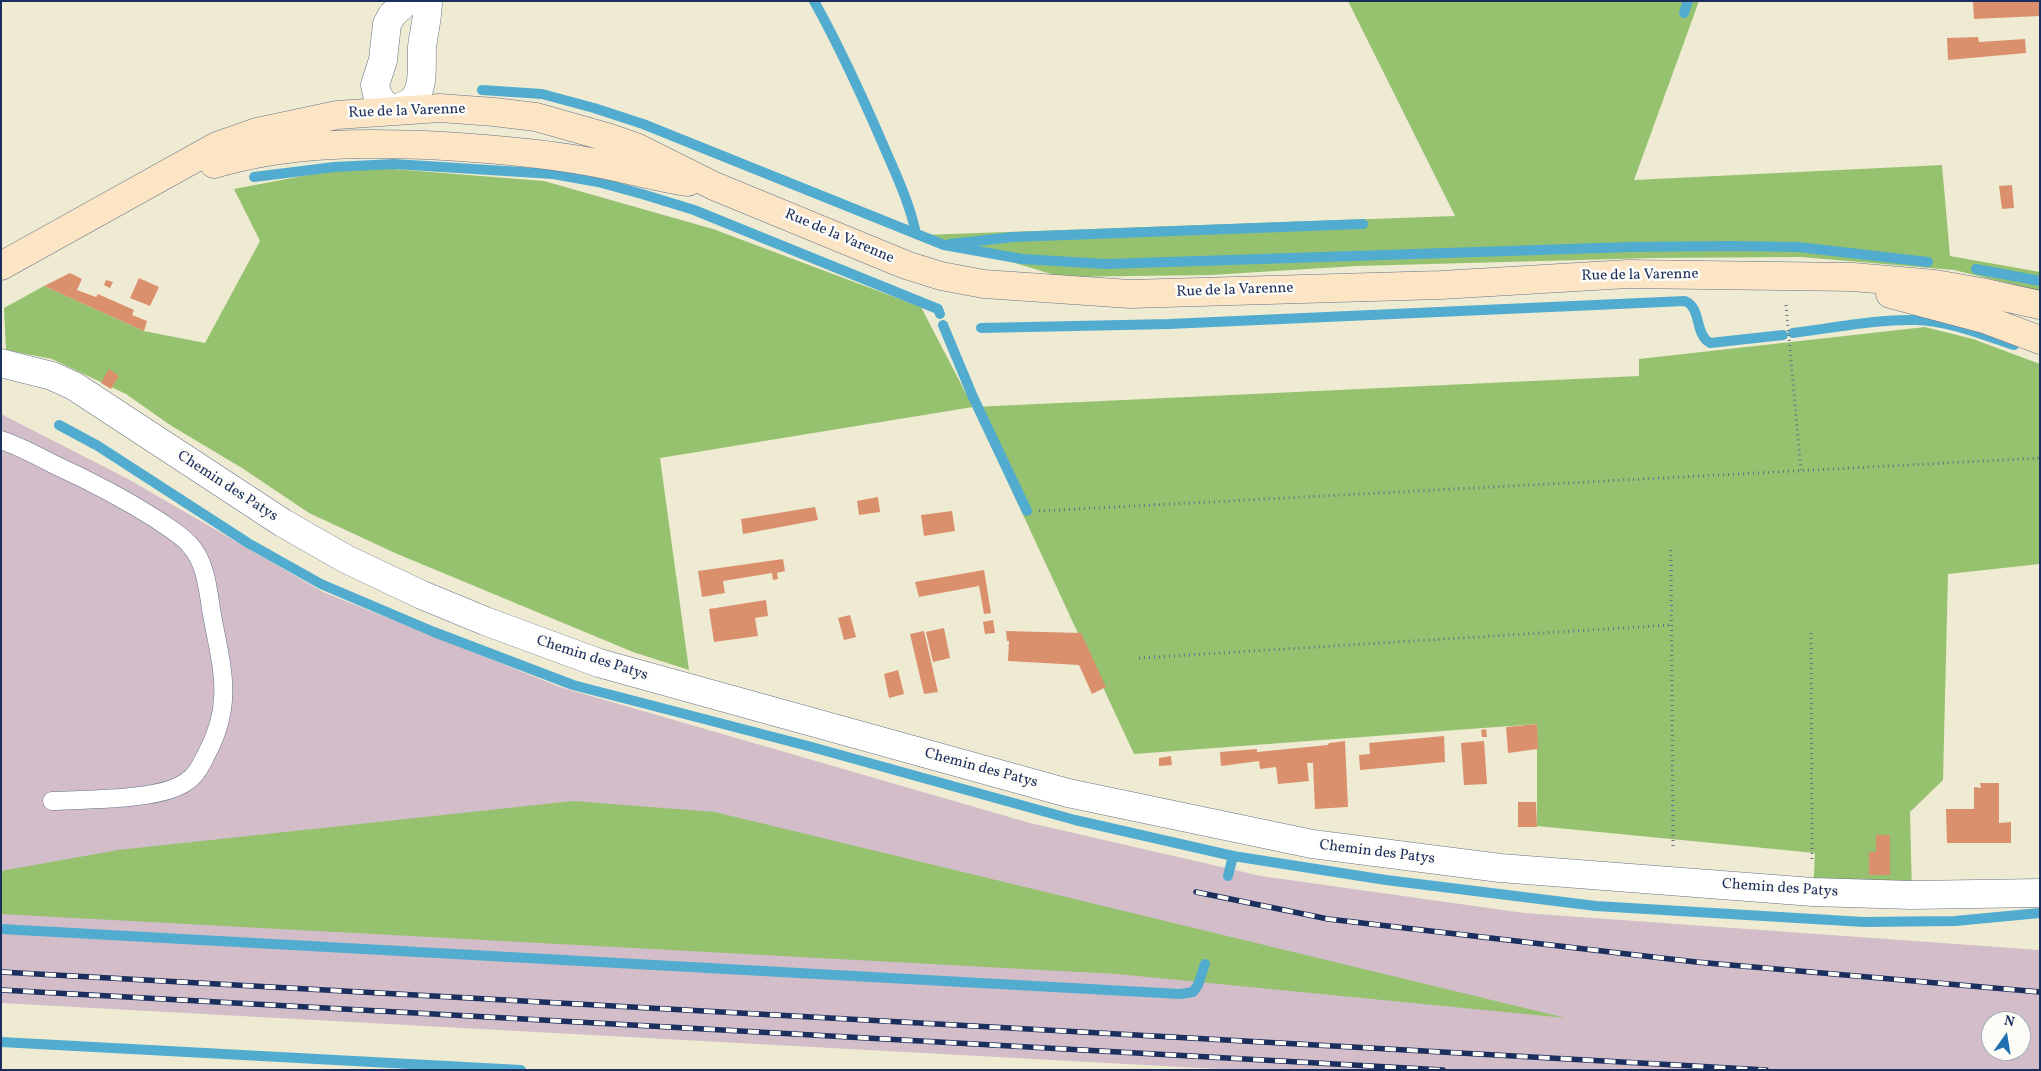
<!DOCTYPE html>
<html>
<head>
<meta charset="utf-8">
<style>
	body { margin:0 }
	#map { position:relative; width:2041px; height:1071px; overflow:hidden; background:#efebd3; font-family:Vollkorn,serif }
	canvas { display:block }
	.frame { position:absolute; inset:0; border:2px solid #1b2f5e; pointer-events:none }
	.north { position:absolute; left:1981px; top:1011px; width:50px; height:50px; box-sizing:border-box; background:#fdfcf7; border:1px solid #a3aaba; border-radius:50%; rotate:13deg; font-size:14px; font-weight:700; line-height:20px; text-align:center; color:#1b2f5e }
	.north::after { content:''; display:block; margin:auto; width:18px; height:22px; background:#1f6fb2; clip-path:polygon(50% 0,100% 100%,50% 72%,0 100%) }
</style>
</head>
<body>
<div id="map">
<canvas width="2041" height="1071"></canvas>
<div class="frame"></div>
<div class="north">N</div>
</div>
<script>
const ctx = document.querySelector('canvas').getContext('2d');
ctx.lineJoin = 'round';
function fill(path, color) { ctx.fillStyle = color; ctx.fill(path, 'evenodd'); }
function strokePath(path, color, width, dash) { ctx.strokeStyle = color; ctx.lineWidth = width; ctx.lineCap = dash ? 'butt' : 'round'; ctx.setLineDash(dash || []); ctx.stroke(path); }
function drawText(font, color, halo, rows, align = 'center') {
  ctx.font = font + ' Vollkorn,serif'; ctx.lineWidth = 5; ctx.setLineDash([]); ctx.textBaseline = 'middle'; ctx.strokeStyle = halo; ctx.fillStyle = color; for (const [text, x, y, turn = 0] of rows) {
    ctx.save(); ctx.translate(x, y); ctx.rotate((+turn || 0) * Math.PI / 180); ctx.textAlign = isNaN(turn) ? turn : align; if (halo) ctx.strokeText(text, 0, 0); ctx.fillText(text, 0, 0); ctx.restore();
  }
}
fill(new Path2D(`
	M1,414L128,479L323,592L560,687L1030,823L1261,876L1524,913L2040,950V1070H1237L1,1003ZM1991,1021H2021V1051H1991Z`), '#d2bdc8');
fill(new Path2D(`
	M1348,1H1699L1634,180L1942,165L1950,256L2040,272V291L1954,270L1801,257L1653,258L1357,266L1210,275L1061,277L923,235L1455,216Z
	M355,166L544,181L713,229L921,307L973,407L1639,376V359L1925,327L1973,339L2040,364V564L1948,574L1943,780L1910,812L1912,895L1813,892L1815,853L1537,826V724L1134,754L973,407L660,458L689,670L633,652L395,553L309,513L242,468L170,425L126,394L52,359L6,350L4,308L44,286L144,331L205,343L260,241L234,189Z
	M573,801L715,812L1566,1018L1117,974L1,914V871L118,850Z`), '#96c270');
strokePath(new Path2D(`
	M814,1C841,49 863,98 885,149C897,177 910,204 916,234
	M1684,13L1688,1
	M482,90L542,94L594,108L643,124L944,245L1022,259L1106,264L1631,247L1731,246L1798,247L1928,262
	M254,177L334,167L394,164L553,174L598,182L642,194L694,210L938,309L940,314
	M950,244L1013,237L1363,224
	M1976,269L2040,281
	M943,325L973,397L1027,511
	M981,328L1169,324L1685,301C1702,308 1694,334 1710,343L1783,335
	M1793,333C1833,328 1877,319 1916,320C1950,321 1982,335 2014,345
	M59,425L98,446L248,543L321,584L434,632L573,685L808,746L1075,820L1233,856
	M1228,876L1233,856L1386,880L1596,906L1864,922L1955,921L2040,913
	M1,929L1180,994L1193,992L1198,985L1205,964
	M1,1042L521,1070`), '#51accf', 10);
fill(new Path2D(`
	M1973,1H2040V16L1974,19Z
	M1978,37L1979,42L2025,39L2026,53L1948,60L1947,38Z
	M2012,185L2014,208L2002,209L1999,186Z
	M70,273L82,279L77,290L96,297L98,294L134,310L132,315L147,321L144,331L44,286Z
	M139,278L159,287L150,306L130,298Z
	M106,280L113,282L110,288L104,285Z
	M109,369L119,376L111,389L101,383Z
	M878,497L880,512L859,515L857,501Z
	M815,507L818,520L743,534L741,519Z
	M952,511L955,531L924,536L921,515Z
	M783,559L785,571L777,573L778,579L773,580L772,573L723,581L725,593L702,597L698,571Z
	M984,570L991,613L984,614L979,586L919,597L915,582Z
	M766,600L768,616L755,618L758,636L714,642L709,609Z
	M850,615L856,637L844,640L838,618Z
	M993,620L995,633L985,634L983,622Z
	M944,628L950,658L933,662L926,632Z
	M924,631L938,692L924,694L910,634Z
	M1006,631L1081,633L1106,687L1092,694L1079,665L1008,661L1009,641H1007Z
	M898,670L904,694L889,698L884,674Z
	M1537,724L1538,749L1508,753L1506,727Z
	M1486,729L1487,737H1482L1481,730Z
	M1444,736L1445,762L1360,770L1359,755L1370,754L1369,743Z
	M1345,741L1348,807L1315,809L1313,763H1307L1309,781L1278,784L1276,767L1260,769L1259,761L1221,766L1220,752L1257,749V752L1328,745L1329,743Z
	M1484,741L1487,784L1464,785L1461,743Z
	M1171,756L1172,765L1159,766V758Z
	M1980,783H1999V823L2011,822V843H1947L1946,809H1974V787L1981,788Z
	M1518,802H1536L1537,827H1518Z
	M1876,835H1890V875H1869V852H1876Z`), '#da906d');
const lane = new Path2D(`
	M1,440C19,446 36,455 53,464C88,480 123,498 156,519C167,527 180,534 189,544C207,563 208,592 212,615C222,668 234,704 206,755C201,765 196,776 186,782C159,801 86,799 52,801`);
const street = new Path2D(`
	M407,1L392,15L387,24L383,60L375,85L377,94L382,102L392,110C399,107 408,105 413,100C425,87 421,63 422,47C424,31 428,17 428,1
	M1,363L52,376L74,386L283,523L346,559L422,595L485,621L599,663L1068,793L1312,844L1500,868L1813,892L1912,895L2040,893`);
const secondary = new Path2D(`
	M214,164C289,142 366,142 444,146C493,149 543,153 591,162C624,168 655,177 688,182
	M1,266L217,146L257,132L337,115L440,108L494,112L536,117L610,138L638,148L714,186L906,265L941,276L984,284L1130,294L1441,285L1628,274L1853,277L1935,284L1981,292L2040,305
	M1890,294L1984,319L2040,340`);
strokePath(lane, '#657187', 19);
strokePath(street, '#657187', 29);
strokePath(secondary, '#657187', 29);
strokePath(new Path2D(`
	M1786,305L1801,470
	M1039,511L2040,458
	M1671,550L1673,850
	M1811,633L1812,861
	M1139,658L1671,625`), '#657187', 3, [1, 4]);
strokePath(lane, '#fff', 18);
strokePath(street, '#fff', 28);
strokePath(secondary, '#fce5c4', 28);
const rail = new Path2D(`
	M1196,892L1328,919L1696,962L2040,992
	M1,972L1766,1070
	M1,990L1443,1070`);
strokePath(rail, '#1b2f5e', 5.5);
strokePath(rail, '#fdfcf7', 4, [11]);
drawText('15px', '#1b2f5e', '#fdfcf7', [
	["Rue de la Varenne",407,112,-2],
	["Rue de la Varenne",839,237,23],
	["Rue de la Varenne",1640,276,-1],
	["Rue de la Varenne",1235,291,-2],
	["Chemin des Patys",227,487,33],
	["Chemin des Patys",592,659,18],
	["Chemin des Patys",981,769,15],
	["Chemin des Patys",1377,853,7],
	["Chemin des Patys",1780,889,4]
]);
</script>
</body>
</html>
